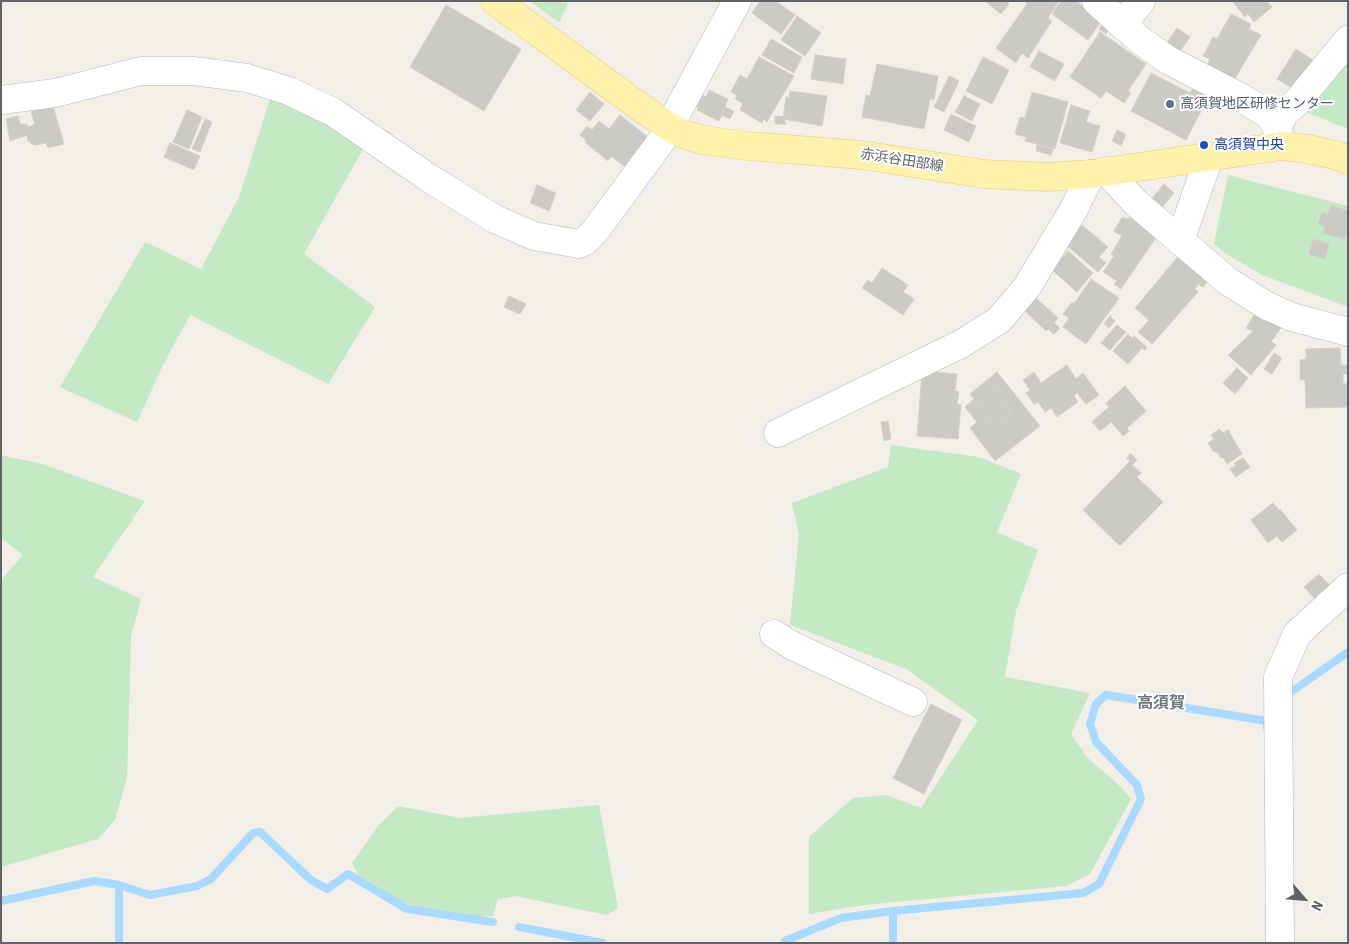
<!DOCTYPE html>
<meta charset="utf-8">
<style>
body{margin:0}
#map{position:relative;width:1349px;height:944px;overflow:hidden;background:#f1efe8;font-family:"Roboto Condensed",sans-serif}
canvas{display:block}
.frame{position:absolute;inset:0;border:2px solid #5f6368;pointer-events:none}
.north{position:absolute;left:1279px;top:874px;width:50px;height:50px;-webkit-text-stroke:4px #fff;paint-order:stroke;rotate:117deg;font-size:14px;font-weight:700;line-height:20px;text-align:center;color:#5f6368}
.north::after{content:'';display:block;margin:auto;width:18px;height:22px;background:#5f6368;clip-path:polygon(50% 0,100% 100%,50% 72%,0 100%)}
</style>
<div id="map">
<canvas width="1349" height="944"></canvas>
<div class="frame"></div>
<div class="north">N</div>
</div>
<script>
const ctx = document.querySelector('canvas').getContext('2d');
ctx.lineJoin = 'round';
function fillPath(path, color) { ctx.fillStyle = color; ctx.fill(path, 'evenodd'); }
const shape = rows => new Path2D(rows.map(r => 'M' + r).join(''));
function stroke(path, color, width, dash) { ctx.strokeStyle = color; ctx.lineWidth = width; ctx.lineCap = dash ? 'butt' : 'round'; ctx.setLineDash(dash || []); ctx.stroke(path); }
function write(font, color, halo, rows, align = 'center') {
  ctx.font = font + ' "Roboto Condensed","Noto Sans JP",sans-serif'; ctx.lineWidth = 4; ctx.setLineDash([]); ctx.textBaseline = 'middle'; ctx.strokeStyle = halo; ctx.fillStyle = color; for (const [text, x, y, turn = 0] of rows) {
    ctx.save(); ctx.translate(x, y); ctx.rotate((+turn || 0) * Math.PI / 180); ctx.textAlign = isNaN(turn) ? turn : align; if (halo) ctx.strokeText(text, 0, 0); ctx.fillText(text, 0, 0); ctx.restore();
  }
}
fillPath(shape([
 [530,1,565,1,568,4,559,23],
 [1348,60,1348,129,1306,112],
 [270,99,307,109,363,149,304,254,375,307,328,384,190,315,163,365,137,422,60,387,145,242,201,269,239,197],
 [1228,175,1348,206,1348,307,1262,275,1225,253,1214,244],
 [891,445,979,457,1021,474,997,532,1038,550,1016,611,1005,677,1090,693,1071,734,1088,758,1121,787,1131,799,1090,874,1066,886,864,905,809,914,809,837,853,798,886,795,921,808,978,720,906,669,790,625,799,534,792,503,888,467],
 [1,455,42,464,145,501,93,577,141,599,131,636,127,778,115,820,98,839,1,867,1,580,23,555,1,538],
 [599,805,618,908,607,915,516,896,498,899,493,916,448,917,392,899,360,878,352,863,379,825,398,806,460,818]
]), '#c5e8c5');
stroke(shape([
 [1291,692,1348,652],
 [1,901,94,881,119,885,150,895,197,886,211,879,253,833,260,832,311,880,327,889,348,874,407,909,493,922],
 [519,927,603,943],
 [119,943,119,885],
 [784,943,785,941,841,918,893,911,1083,893,1099,884,1141,799,1137,785,1096,742,1090,724,1096,704,1106,695,1267,721,1267,728],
 [893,943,893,911]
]), '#aadaff', 8);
const building = shape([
 [760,1,776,1,795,15,781,34,752,13,760,1],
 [985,1,1006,1,1009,4,1001,14,985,1],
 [1025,1,1059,1,1048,18,1052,21,1028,58,1022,53,1016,63,996,48,1027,4,1025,1],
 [1061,1,1076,1,1102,20,1088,40,1052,14,1061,1],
 [1232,1,1267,1,1272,7,1254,22,1248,14,1245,17,1232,1],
 [446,5,521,49,484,111,410,67,446,5],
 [1231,14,1251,24,1249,29,1261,35,1234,80,1208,64,1210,59,1203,56,1213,37,1217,39,1231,14],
 [797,16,821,33,805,56,781,40,797,16],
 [1103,23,1110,27,1106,34,1099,29,1103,23],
 [1177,28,1190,37,1179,53,1166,44,1177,28],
 [1100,32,1146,64,1128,91,1131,93,1124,103,1106,91,1101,98,1070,77,1100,32],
 [771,39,802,57,794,73,762,55,771,39],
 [1296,49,1313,60,1295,90,1277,79,1296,49],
 [1039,51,1064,64,1055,81,1030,67,1039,51],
 [815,55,846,59,843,84,811,79,815,55],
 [759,57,794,76,767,122,764,119,762,123,740,110,743,103,735,99,737,96,731,92,740,75,747,79,759,57],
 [983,57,1009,70,992,104,966,91,983,57],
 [877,64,938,76,934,100,930,99,924,129,862,117,866,95,870,96,877,64],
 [1151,73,1190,93,1193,88,1209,96,1186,140,1131,111,1151,73],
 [949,76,959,81,944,112,934,107,949,76],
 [709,90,728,99,725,107,734,111,730,119,722,115,719,121,697,110,698,108,695,106,701,94,706,97,709,90],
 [790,91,827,96,822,126,783,119,786,97,789,98,790,91],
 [590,92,604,104,590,121,576,110,590,92],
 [1032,92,1068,102,1055,149,1025,141,1026,137,1015,134,1020,117,1025,118,1032,92],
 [964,96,980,104,972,121,955,112,964,96],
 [1071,105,1090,111,1086,122,1100,126,1092,152,1060,143,1071,105],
 [53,106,64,144,48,148,46,143,34,145,28,141,27,135,10,141,6,119,18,116,20,124,27,124,28,127,35,124,31,112,53,106],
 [187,110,202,117,189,149,173,142,187,110],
 [951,114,976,126,969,142,944,130,951,114],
 [620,115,649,138,642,144,624,166,611,156,608,161,585,142,586,140,580,135,587,126,592,130,599,121,609,129,620,115],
 [775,116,783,117,786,124,775,124,775,116],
 [205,119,212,122,200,152,192,149,205,119],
 [1117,130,1126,134,1121,146,1112,141,1117,130],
 [170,143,200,156,194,170,164,157,170,143],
 [1037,145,1053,149,1051,155,1036,151,1037,145],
 [1164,184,1174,193,1160,210,1150,201,1164,184],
 [537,185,556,193,549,211,530,203,537,185],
 [1331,205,1348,211,1348,229,1344,239,1323,233,1325,226,1318,224,1322,212,1328,214,1331,205],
 [1132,213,1157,236,1121,289,1114,284,1117,281,1103,272,1114,256,1111,254,1122,236,1114,231,1122,217,1128,219,1132,213],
 [1081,224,1108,247,1099,257,1106,263,1098,272,1065,244,1081,224],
 [1313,239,1329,244,1325,259,1309,254,1313,239],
 [1068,251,1093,273,1077,292,1052,270,1068,251],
 [1181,253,1210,277,1203,287,1198,284,1195,289,1198,292,1152,344,1138,332,1149,320,1135,308,1181,253],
 [882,268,908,285,903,292,914,299,903,315,862,288,868,280,872,283,882,268],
 [1091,279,1119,298,1086,344,1063,327,1069,318,1063,314,1072,302,1074,304,1091,279],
 [509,296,526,304,520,314,504,307,509,296],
 [1035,297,1058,318,1054,323,1060,328,1054,334,1048,329,1046,331,1023,309,1035,297],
 [1257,310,1283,325,1271,342,1276,345,1251,375,1228,355,1253,331,1246,328,1257,310],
 [1110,316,1115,321,1109,328,1104,324,1110,316],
 [1117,325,1126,332,1110,350,1101,343,1117,325],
 [1128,334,1132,338,1134,336,1147,347,1145,350,1142,348,1128,364,1113,351,1128,334],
 [1340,348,1341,365,1348,365,1348,374,1343,374,1343,384,1347,384,1347,407,1306,408,1305,380,1300,380,1300,360,1306,359,1306,349,1340,348],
 [1274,353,1282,358,1272,374,1264,369,1274,353],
 [1067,365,1076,379,1083,373,1099,395,1086,404,1077,393,1074,396,1078,402,1057,417,1051,408,1045,412,1038,402,1034,404,1026,393,1030,390,1023,380,1034,372,1041,383,1067,365],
 [1237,368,1248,378,1235,394,1223,383,1237,368],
 [926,371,957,374,955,391,959,392,957,404,961,405,958,439,917,436,922,374,926,371],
 [997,372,1040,426,995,461,970,428,977,422,965,407,974,399,995,426,1012,412,987,380,997,372],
 [987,380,1012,412,995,426,970,394,987,380],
 [1125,386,1146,411,1127,428,1129,431,1123,436,1103,412,1109,407,1106,403,1125,386],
 [1103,412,1111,422,1100,431,1092,422,1103,412],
 [888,421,891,439,884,441,881,422,888,421],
 [1219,429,1223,433,1228,430,1242,454,1227,464,1223,457,1221,458,1218,453,1213,451,1208,443,1214,439,1211,435,1219,429],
 [1131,454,1137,460,1132,465,1141,473,1137,477,1163,502,1120,546,1083,510,1130,461,1126,458,1131,454],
 [1243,458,1250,467,1236,477,1230,469,1236,465,1234,463,1243,458],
 [1273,503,1279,510,1280,509,1297,530,1282,542,1277,536,1268,543,1251,520,1273,503],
 [1319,574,1333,589,1319,603,1304,587,1319,574],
 [931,704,962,720,924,794,893,778,931,704]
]);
fillPath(building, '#cccac5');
stroke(building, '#d6d1c6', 1);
const minor = shape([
 [1096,1,1141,41,1168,60,1240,97,1269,115,1277,128,1282,146],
 [1122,25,1141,1],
 [1,100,55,93,141,71,194,71,247,78,289,91,333,112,429,178,495,219,534,236,579,244,585,241,595,231,662,140,737,1],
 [1277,128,1284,113,1297,102,1348,40],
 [1106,171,1137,204,1229,282,1267,306,1292,317,1348,332],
 [1180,241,1209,157],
 [778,433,961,344,999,320,1027,287,1074,209,1091,174],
 [774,634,793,646,913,702],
 [1280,943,1278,677,1297,634,1348,587]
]);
const major = shape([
 [495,1,636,104,669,127,686,135,703,140,748,146,862,155,984,174,1047,177,1091,174,1282,146,1308,149,1335,155,1348,160]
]);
stroke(minor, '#b5b8bc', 29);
stroke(major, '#f2c960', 29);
stroke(minor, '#fff', 28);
stroke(major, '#fff2af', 28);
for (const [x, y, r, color] of [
 [1170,104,5,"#5c6f8a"],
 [1204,145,5,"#1a4fb4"]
]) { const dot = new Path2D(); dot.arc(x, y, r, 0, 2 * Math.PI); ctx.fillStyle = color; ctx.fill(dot); stroke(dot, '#fff', 2); }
write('14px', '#4e5e75', '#fff', [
 ["高須賀地区研修センター",1180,104]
], 'left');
write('14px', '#164399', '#fff', [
 ["高須賀中央",1214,145]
], 'left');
write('14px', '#5f6368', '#fff', [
 ["赤浜谷田部線",902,161,9]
]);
write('bold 16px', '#70757a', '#fff', [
 ["高須賀",1161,704]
]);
</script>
